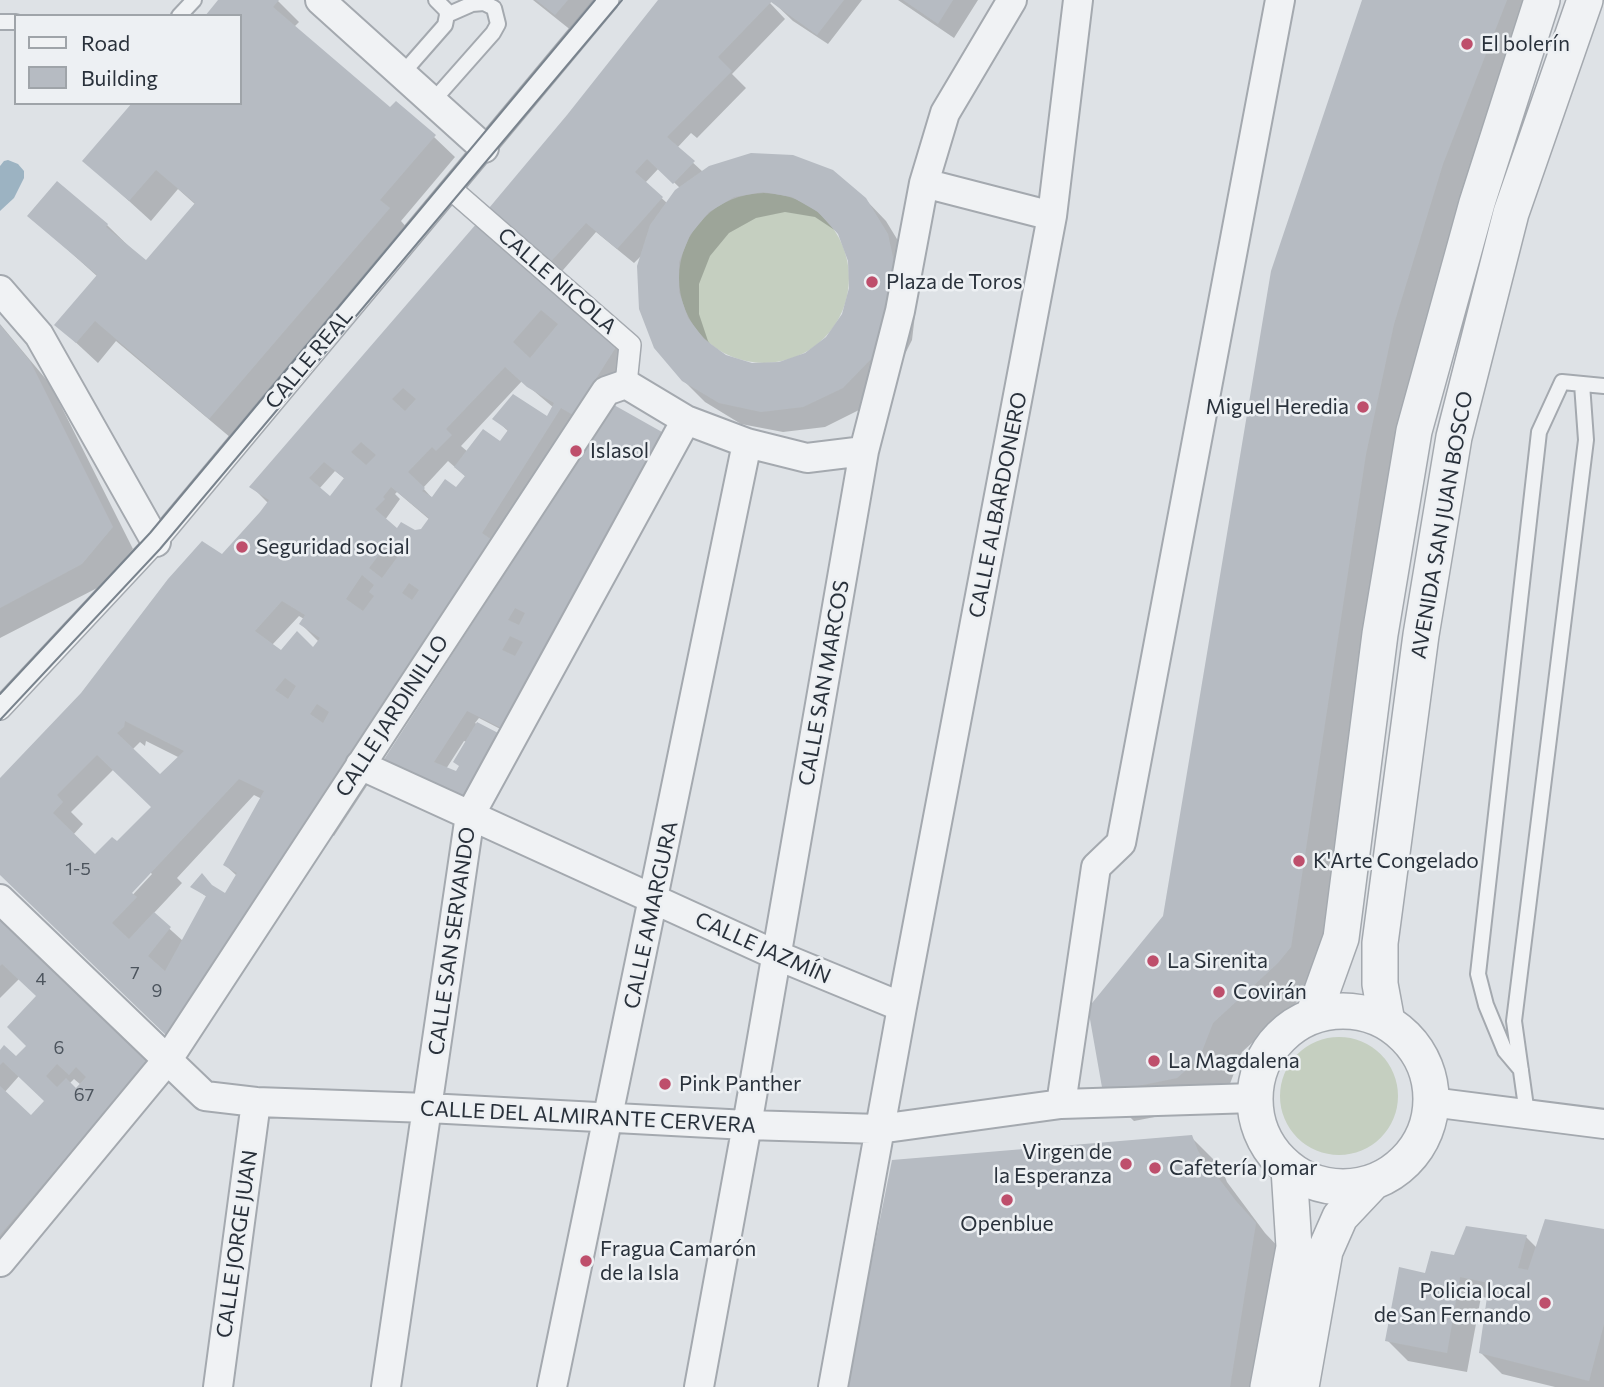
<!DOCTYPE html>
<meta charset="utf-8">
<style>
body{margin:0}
#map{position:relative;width:1604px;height:1387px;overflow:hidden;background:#dee2e6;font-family:Commissioner,sans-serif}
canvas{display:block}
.legend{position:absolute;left:14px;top:14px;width:228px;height:91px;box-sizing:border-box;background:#edf0f3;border:2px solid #9fa4a9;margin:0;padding:9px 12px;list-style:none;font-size:21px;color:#29313b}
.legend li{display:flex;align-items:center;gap:14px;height:35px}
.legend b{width:35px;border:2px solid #9fa4a9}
</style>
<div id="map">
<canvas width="1604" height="1387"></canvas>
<ul class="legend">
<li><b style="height:9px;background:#f0f2f4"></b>Road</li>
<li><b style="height:19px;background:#b6bbc2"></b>Building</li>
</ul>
</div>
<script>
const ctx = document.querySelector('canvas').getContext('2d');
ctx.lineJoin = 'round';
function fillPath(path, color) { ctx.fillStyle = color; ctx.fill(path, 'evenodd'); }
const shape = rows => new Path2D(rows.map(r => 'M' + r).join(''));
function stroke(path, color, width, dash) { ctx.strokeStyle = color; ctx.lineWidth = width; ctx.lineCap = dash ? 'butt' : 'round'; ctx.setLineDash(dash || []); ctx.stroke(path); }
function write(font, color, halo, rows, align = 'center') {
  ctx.font = font + ' Commissioner,sans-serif'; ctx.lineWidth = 5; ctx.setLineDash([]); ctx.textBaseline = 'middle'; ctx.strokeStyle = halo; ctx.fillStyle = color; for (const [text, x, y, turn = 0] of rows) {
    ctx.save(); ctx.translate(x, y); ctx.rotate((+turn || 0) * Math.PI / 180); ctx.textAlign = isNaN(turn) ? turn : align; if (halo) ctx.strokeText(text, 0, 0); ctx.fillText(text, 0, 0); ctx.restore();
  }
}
fillPath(shape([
 '679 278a85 85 0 1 1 170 0a85 85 0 1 1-170 0Z',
 '1280 1096a59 59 0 1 1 118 0a59 59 0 1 1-118 0Z'
]), '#c5cfc0');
fillPath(shape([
 [8,160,18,164,24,171,24,178,14,198,0,211,0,166,4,161]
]), '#9cb3c2');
fillPath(shape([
 [221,0,277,0,299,22,294,27,391,110,434,137,455,157,401,221,409,230,231,438,116,341,98,363,57,325,98,277,30,216,57,183,107,225,146,263,196,205,178,189,151,221,85,161,240,103,240,16],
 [533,0,607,0,577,35],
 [661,0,862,0,828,44,793,21,772,1,770,3,785,19,732,74,746,88,697,138,691,133,677,148,703,172,865,199,886,221,908,257,917,298,912,340,893,378,863,408,825,427,783,432,741,424,705,402,683,380,643,254,634,263,596,232,557,277,497,225,547,141],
 [659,168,680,188,667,203,645,183],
 [785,212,815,217,839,233,850,261,851,288,843,315,827,338,806,355,779,364,752,365,725,357,714,349,708,341,699,314,699,284,710,256,729,233,756,218],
 [898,0,978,0,954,38],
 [1363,0,1547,0,1472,194,1320,977,1308,992,1242,1052,1228,1089,1207,1107,1134,1121,1104,1092,1164,916],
 [477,225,633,362,589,429,571,418,493,544,389,725,378,769,334,836,321,829,180,1046,0,874,0,780,222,556,269,504,252,487],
 [522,381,554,408,548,418,495,419,509,432,501,443,468,452,461,446],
 [448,461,466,477,457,490,433,499,423,488],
 [335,471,345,479,330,498,319,489],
 [397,492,430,520,422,530,414,532,397,530,385,520,400,499,395,494],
 [299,616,304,619,301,624,319,642,313,649,281,652,272,645],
 [146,741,180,758,160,777,132,750,140,742,145,746],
 [114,769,153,807,117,844,95,856,73,835,83,824,71,812],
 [254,795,262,799,225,865,237,876,226,895,212,887,193,887,207,897,183,941,153,914,182,883,177,878],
 [150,872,152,874,127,901,125,898],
 [0,324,50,384,133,549,103,585,0,638],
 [661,434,508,733,479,718,475,723,499,736,476,808,385,761],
 [464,741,467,742,460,767,456,774,446,769],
 [0,918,149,1061,0,1257,0,1052,16,1058,28,1046,38,997,19,979,0,998],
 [19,1076,46,1101,31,1118,4,1093],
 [74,1079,81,1085,76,1091,69,1084],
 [1191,1137,1221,1167,1227,1182,1265,1233,1285,1254,1264,1387,848,1387],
 [1604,1231,1604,1387,1555,1387,1502,1374,1481,1353,1488,1298,1481,1297,1467,1372,1408,1361,1387,1340,1426,1275,1455,1257,1526,1237,1537,1248]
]), '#0003');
fillPath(shape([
 [218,0,279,0,273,7,390,107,396,101,436,135,380,200,390,208,209,419,95,321,76,343,54,325,97,275,27,216,57,181,108,224,106,227,146,260,195,203,156,170,129,201,82,161,132,103,240,103,240,69,242,66,240,64,240,16,205,16],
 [536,0,568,0,555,15],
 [658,0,844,0,817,35,771,2,718,57,732,71,667,137,695,161,673,184,647,159,635,172,663,197,617,249,586,223,545,268,484,214,567,115],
 [903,0,953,0,938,24],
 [1362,0,1507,0,1443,164,1394,324,1366,454,1291,947,1278,963,1213,1023,1199,1059,1177,1078,1103,1093,1088,1008,1163,916,1271,271],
 [751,153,793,155,833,170,866,198,888,234,897,276,892,319,873,357,843,388,803,407,761,412,719,403,682,381,654,348,639,309,637,266,650,225,675,190,709,166],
 [763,192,792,197,818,212,838,234,848,261,849,288,842,314,826,337,805,353,779,362,752,363,726,355,704,339,688,318,679,292,679,262,690,235,709,212,734,197],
 [477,223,618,344,573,415,561,408,482,533,492,540,169,1038,0,875,0,778,81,693,168,579,202,541,222,554,260,512,269,500,249,487],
 [541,310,558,324,530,358,513,342],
 [505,367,527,387,554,403,547,416,513,394,492,419,508,430,500,441,483,429,454,467,465,476,456,487,445,479,432,497,422,491,425,488,408,472,432,447,436,451,452,435,446,429],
 [403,388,416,399,405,411,392,399],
 [361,442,376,455,366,465,351,452],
 [324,462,344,478,330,496,309,478],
 [391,487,429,518,421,529,415,530,401,522,397,528,375,509,385,499,383,497],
 [391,539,404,548,382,578,369,568],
 [362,575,374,585,369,592,374,596,363,611,346,599],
 [409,583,419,590,412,600,402,593],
 [282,601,305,615,299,624,320,638,313,647,297,631,281,650,255,631],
 [285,678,296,686,288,699,275,690],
 [317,704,329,712,323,723,310,714],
 [125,721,184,751,160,774,117,733,124,727],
 [97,755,151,807,117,841,112,837,95,854,53,813,63,802,57,795],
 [239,779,264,791,223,865,237,873,225,893,212,885,202,873,190,887,206,896,165,971,148,956,171,927,154,912,129,939,112,923,137,897,132,893],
 [0,325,30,361,113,527,82,564,0,608],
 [614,405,662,432,662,437,503,729,467,711,434,762,456,771,459,766,453,762,477,722,500,734,465,799,383,761],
 [515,608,525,613,519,625,508,620],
 [510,636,523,642,515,656,502,650],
 [0,916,150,1059,0,1235,0,1086,31,1115,44,1101,3,1062,0,1065,0,1050,4,1045,16,1056,26,1046,7,1027,36,996,2,964,0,966],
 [57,1064,69,1075,76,1067,86,1077,76,1088,66,1078,57,1087,46,1076],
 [1192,1135,1198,1151,1236,1201,1256,1223,1230,1387,846,1387,892,1160],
 [1545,1219,1604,1229,1604,1324,1589,1381,1479,1353,1489,1283,1460,1277,1447,1353,1385,1341,1399,1267,1425,1273,1431,1251,1454,1255,1466,1226,1527,1235,1518,1268,1528,1270]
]), '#b6bbc2');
const service = shape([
 [179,16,194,0],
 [0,22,16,22],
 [402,74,445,25,447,15,446,10,436,0],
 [432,102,493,33,498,24,494,8,484,3,472,4,447,15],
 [1521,1070,1505,1051,1486,1005,1478,974,1539,432,1562,382,1604,386],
 [1527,1114,1514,1021,1586,440,1582,384]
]);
const pedestrian = shape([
 [451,189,630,345,626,384],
 [0,709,156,542,608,0]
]);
const minor = shape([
 [320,0,484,148],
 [924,183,1052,216],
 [0,290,39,335,156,542],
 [360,765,776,955,902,1007,833,1387],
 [0,899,205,1096,256,1102,428,1108,747,1125,879,1129,1061,1104,1254,1098],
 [902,1007,1052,216,1078,0],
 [1431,1102,1604,1124],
 [1061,1104,1096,867,1121,843,1280,0],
 [0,1262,168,1059,606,391,626,384,686,420,747,443,807,458,864,451],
 [218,1387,256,1102],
 [386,1387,470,815,686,420],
 [552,1387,747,443],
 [699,1387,747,1125,864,451,900,311,924,183,945,113,1012,0]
]);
const tertiary = shape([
 '1255 1099a88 88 0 1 1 176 0a88 88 0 1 1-176 0Z',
 [1313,1016,1341,938,1380,634,1414,431,1477,203,1542,0],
 [1387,1022,1380,984,1380,943,1421,635,1454,437,1511,213,1585,0],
 [1268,1387,1294,1247,1289,1169],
 [1301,1387,1325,1251,1340,1217,1373,1182]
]);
stroke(service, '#a4a9af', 18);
stroke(pedestrian, '#a4a9af', 24);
stroke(minor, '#a4a9af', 32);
stroke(tertiary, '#a4a9af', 38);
stroke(service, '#f0f2f4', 14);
stroke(pedestrian, '#f0f2f4', 21);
stroke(minor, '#f0f2f4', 28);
stroke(tertiary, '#f0f2f4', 35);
stroke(shape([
 [0,694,150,533,595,0],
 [0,720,160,549,622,0]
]), '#79838d', 2);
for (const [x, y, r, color] of [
 [1467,44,7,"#be4f6c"],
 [872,282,7,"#be4f6c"],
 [1363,407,7,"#be4f6c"],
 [576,451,7,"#be4f6c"],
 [242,547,7,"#be4f6c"],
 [1299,861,7,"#be4f6c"],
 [1153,961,7,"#be4f6c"],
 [1219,992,7,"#be4f6c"],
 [1154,1061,7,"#be4f6c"],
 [665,1084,7,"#be4f6c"],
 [1126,1164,7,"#be4f6c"],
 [1155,1168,7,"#be4f6c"],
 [1007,1200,7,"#be4f6c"],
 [586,1261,7,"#be4f6c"],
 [1545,1303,7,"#be4f6c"]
]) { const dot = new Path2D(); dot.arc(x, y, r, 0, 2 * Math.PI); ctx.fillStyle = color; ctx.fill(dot); stroke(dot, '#edf0f3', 2.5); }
write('18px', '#4c545d', null, [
 ["1-5",78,869],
 ["7",135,973],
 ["4",41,979],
 ["9",157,991],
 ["6",59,1048],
 ["67",84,1095]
]);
write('21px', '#29313b', '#edf0f3', [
 ["El bolerín",1481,44],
 ["Plaza de Toros",886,282],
 ["Miguel Heredia",1349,407,"right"],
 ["Islasol",590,451],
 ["Seguridad social",256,547],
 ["K'Arte Congelado",1313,861],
 ["La Sirenita",1167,961],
 ["Covirán",1233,992],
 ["La Magdalena",1168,1061],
 ["Pink Panther",679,1084],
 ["Virgen de",1112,1152,"right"],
 ["la Esperanza",1112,1176,"right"],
 ["Cafetería Jomar",1169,1168],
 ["Openblue",1007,1224,"center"],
 ["Fragua Camarón",600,1249],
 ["de la Isla",600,1273],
 ["Policia local",1531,1291,"right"],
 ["de San Fernando",1531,1315,"right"]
], 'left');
write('21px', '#29313b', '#edf0f3', [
 ["CALLE NICOLA",557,281,41],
 ["CALLE REAL",309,359,-50],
 ["CALLE ALBARDONERO",998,505,-79],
 ["AVENIDA SAN JUAN BOSCO",1442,525,-80],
 ["CALLE SAN MARCOS",824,683,-80],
 ["CALLE JARDINILLO",392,716,-57],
 ["CALLE AMARGURA",651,915,-78],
 ["CALLE SAN SERVANDO",452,941,-82],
 ["CALLE JAZMÍN",763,948,24],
 ["CALLE DEL ALMIRANTE CERVERA",588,1117,3],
 ["CALLE JORGE JUAN",237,1244,-82]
]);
</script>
